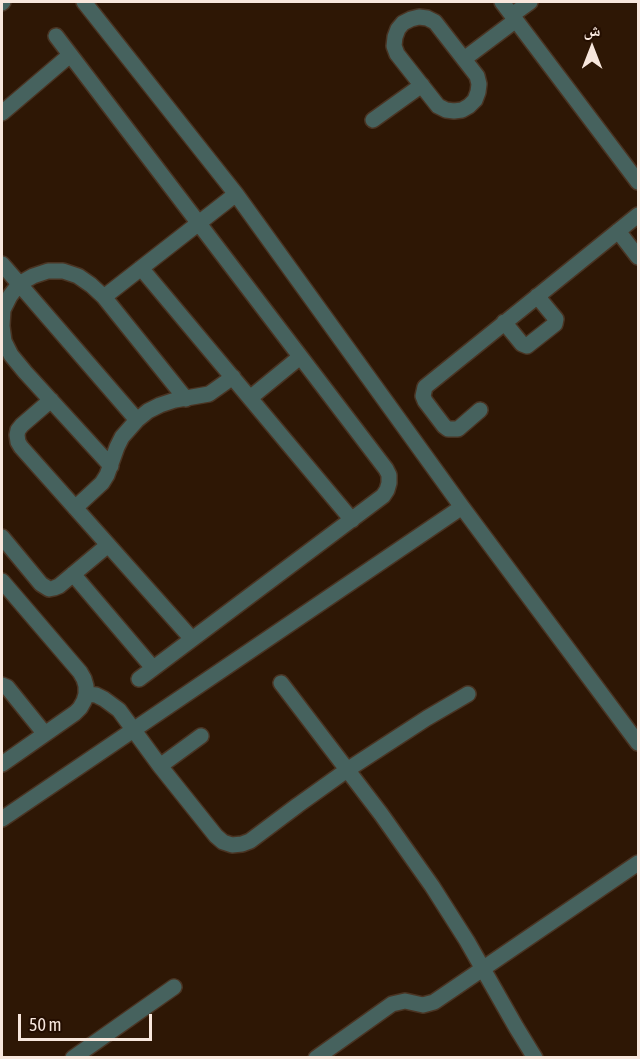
<!DOCTYPE html>
<meta charset="utf-8">
<style>
body{margin:0}
#map{position:relative;width:640px;height:1059px;overflow:hidden;background:#2e1705;font-family:"Asap Condensed","Noto Naskh Arabic",sans-serif}
canvas{display:block}
.frame{position:absolute;inset:0;border:3px solid #f8e7dd;pointer-events:none}
.north{position:absolute;left:562px;top:18px;width:60px;height:60px;-webkit-text-stroke:4px #240e00;paint-order:stroke;rotate:0deg;font-size:16px;font-weight:700;line-height:24px;text-align:center;color:#f8e7dd}
.north::after{content:'';display:block;margin:auto;width:21px;height:27px;background:#f8e7dd;clip-path:polygon(50% 0,100% 100%,50% 72%,0 100%)}
.scale{position:absolute;left:18px;top:1014px;width:134px;height:27px;box-sizing:border-box;border:3px solid #f8e7dd;border-top:0;padding-left:8px;font-size:18px;line-height:21px;white-space:nowrap;color:#f8e7dd;-webkit-text-stroke:4px #240e00;paint-order:stroke}
</style>
<div id="map">
<canvas width="640" height="1059"></canvas>
<div class="frame"></div>
<div class="north">ش</div>
<div class="scale">50 m</div>
</div>
<script>
const ctx = document.querySelector('canvas').getContext('2d');
ctx.lineJoin = 'round';
const shape = rows => new Path2D(rows.map(r => 'M' + r).join(''));
function stroke(path, color, width, dash) { ctx.strokeStyle = color; ctx.lineWidth = width; ctx.lineCap = dash ? 'butt' : 'round'; ctx.setLineDash(dash || []); ctx.stroke(path); }
const minor = shape([
 [84,2,236,194,462,507,638,743],
 [502,2,638,182],
 [2,3,3,2],
 [512,15,530,2],
 [419,17,427,18,435,22,477,76,479,84,478,92,475,100,469,106,462,110,454,111,446,110,438,106,397,54,394,46,395,37,398,29,403,23,411,19,419,17],
 [56,36,386,469,389,475,389,483,387,490,383,496,139,679],
 [464,59,516,20],
 [2,113,70,55],
 [373,120,422,85],
 [618,231,638,257],
 [2,264,137,420],
 [141,268,352,520],
 [104,297,236,194],
 [504,322,522,344,527,346,555,324,556,319,537,296],
 [250,398,300,357],
 [51,400,22,425,18,430,17,435,18,442,21,447,192,639],
 [480,410,458,429,448,429,444,426,425,401,423,396,425,387,638,215],
 [111,466,25,372,11,355,4,341,2,326,3,310,10,296,19,284,33,276,48,271,63,271,78,276,91,285,104,297,186,399],
 [75,508,102,483,107,475,117,447,122,437,137,420,148,411,160,405,175,400,209,394,233,377],
 [2,537,41,584,49,589,54,588,59,586,108,545],
 [73,574,153,668],
 [2,581,80,672,84,679,86,686,86,694,84,701,80,708,75,713,2,764],
 [281,683,381,814,432,886,467,941,516,1027,535,1058],
 [2,685,7,687,45,734],
 [86,694,96,695,104,699,119,710,160,766,216,836,223,842,232,845,242,844,250,841,298,805,347,770,427,718,468,694],
 [160,766,201,736],
 [2,819,462,507],
 [73,1058,174,987],
 [316,1058,392,1004,405,1001,423,1005,434,1002,638,863]
]);
stroke(minor, '#4a3423', 18);
stroke(minor, '#46625e', 15);
</script>
